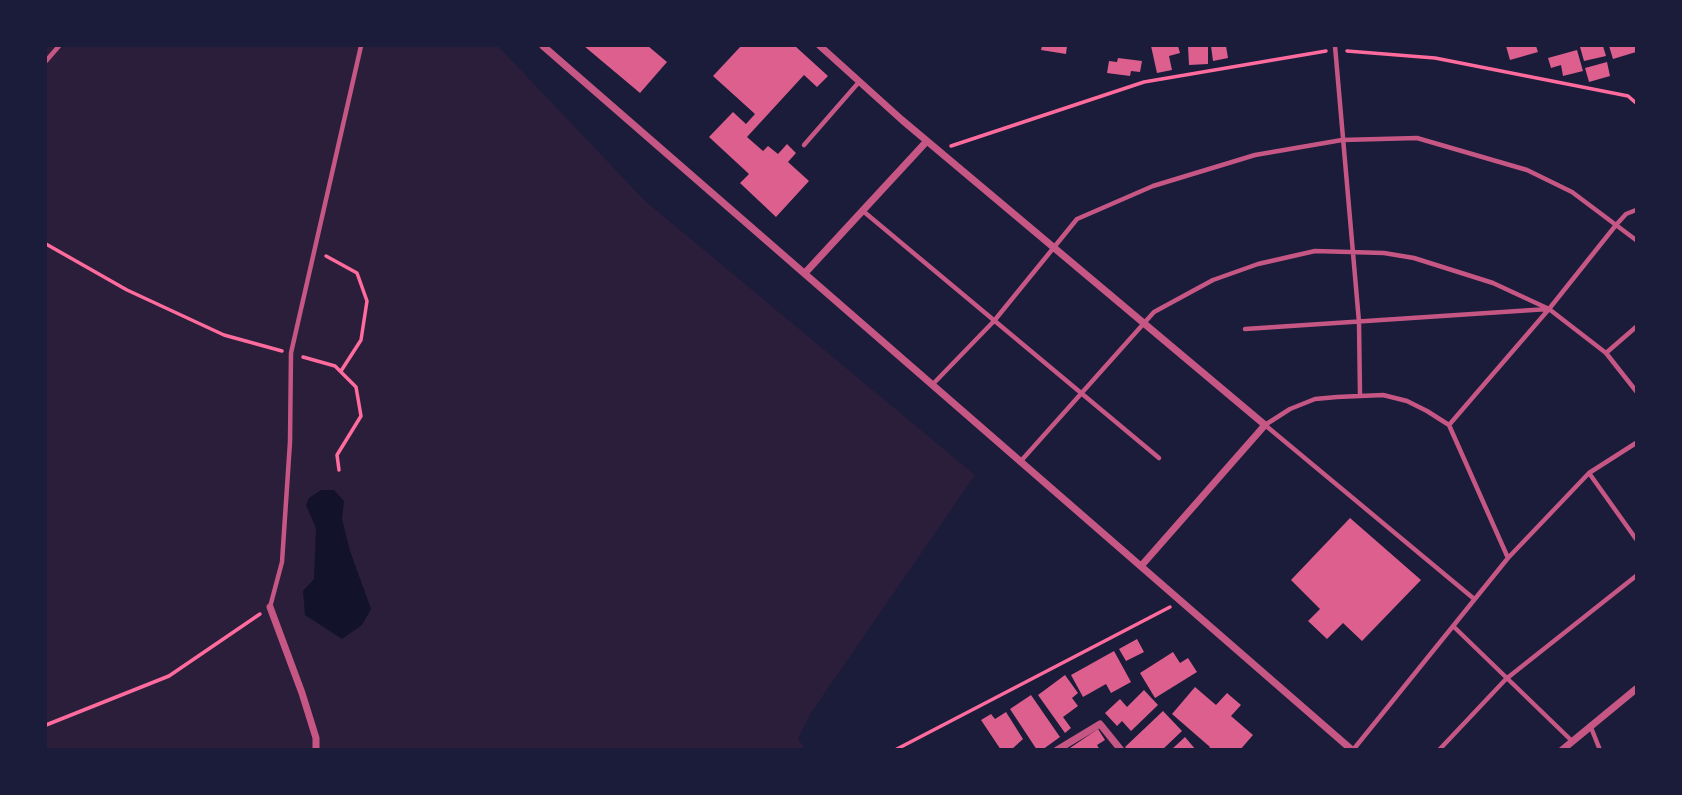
<!DOCTYPE html>
<style>
body{margin:0}
#map{position:relative;width:1682px;height:795px;overflow:hidden;background:#1b1b3a;font-family:"Fira Sans Condensed",sans-serif}
canvas{display:block}
.frame{position:absolute;inset:0;border:47px solid #1b1b3a;pointer-events:none}
</style>
<div id="map">
<canvas width="1682" height="795"></canvas>
<div class="frame"></div>
</div>
<script>
const ctx = document.querySelector('canvas').getContext('2d');
ctx.lineJoin = 'round';
function fillPath(path, color) { ctx.fillStyle = color; ctx.fill(path, 'evenodd'); }
const shape = rows => new Path2D(rows.map(r => 'M' + r).join(''));
function stroke(path, color, width, dash) { ctx.strokeStyle = color; ctx.lineWidth = width; ctx.lineCap = dash ? 'butt' : 'round'; ctx.setLineDash(dash || []); ctx.stroke(path); }
fillPath(shape([
 [46,46,498,46,645,201,975,475,811,713,798,739,806,749,46,749]
]), '#2a1e3b');
fillPath(shape([
 [321,490,334,490,344,501,342,519,350,551,371,609,362,625,342,639,305,615,303,591,314,579,316,528,306,505,309,498]
]), '#12122b');
fillPath(shape([
 [584,46,648,46,667,62,640,93],
 [741,46,795,46,828,76,817,87,804,75,747,137,763,151,768,146,778,154,787,144,796,153,788,162,809,181,776,217,740,183,749,174,709,137,733,112,746,124,755,114,713,76],
 [1042,46,1067,46,1066,54,1041,50],
 [1151,46,1178,46,1180,53,1169,56,1172,70,1157,73],
 [1188,46,1208,46,1208,64,1189,65],
 [1211,46,1226,46,1228,58,1213,61],
 [1506,46,1536,46,1538,52,1510,60],
 [1587,46,1603,46,1606,56,1584,61,1580,47],
 [1609,46,1636,46,1636,52,1613,59],
 [1577,50,1583,71,1563,76,1561,65,1551,68,1548,58],
 [1118,58,1142,61,1140,72,1131,71,1130,76,1107,73,1109,61,1117,62],
 [1607,62,1610,76,1589,82,1585,68],
 [1350,518,1421,580,1362,641,1343,623,1327,639,1308,621,1320,609,1291,580],
 [1137,639,1144,652,1126,661,1119,649],
 [1114,651,1131,682,1111,693,1106,684,1083,697,1071,675],
 [1173,652,1180,663,1188,658,1197,672,1155,698,1140,673],
 [1065,675,1078,693,1072,698,1078,706,1063,717,1071,728,1065,733,1038,695],
 [1195,687,1216,705,1227,693,1241,705,1231,716,1253,735,1240,750,1208,750,1210,747,1172,714],
 [1144,690,1158,705,1131,731,1122,721,1117,726,1105,713,1120,699,1127,707],
 [1031,695,1060,737,1042,750,1037,750,1010,709],
 [1163,711,1182,731,1162,750,1128,750,1125,747],
 [1006,712,1023,739,1011,750,1001,750,981,720,991,714,995,719],
 [1098,729,1105,740,1097,745,1100,750,1067,750],
 [1185,737,1196,750,1171,750]
]), '#dd5f8e');
stroke(shape([
 [1347,51,1435,58,1628,96,1636,103],
 [951,146,1144,82,1326,51],
 [46,244,127,290,224,335,282,351],
 [326,256,357,273,367,301,361,340,341,371],
 [303,357,335,366,356,387,361,416,337,455,339,470],
 [46,725,169,676,260,614],
 [895,750,1170,607]
]), '#ff6b9d', 3.5);
stroke(shape([
 [1335,46,1359,322,1360,395],
 [46,61,59,46],
 [804,145,859,82],
 [863,211,1159,458],
 [1245,329,1548,309],
 [1606,353,1636,327],
 [933,384,994,321,1077,219,1153,186,1255,155,1342,140,1417,138,1527,170,1572,192,1636,240],
 [1449,425,1549,309,1616,225,1626,214,1636,210],
 [1020,462,1154,312,1213,280,1258,264,1315,251,1384,253,1414,258,1493,283,1549,309,1606,353,1636,391],
 [1589,473,1636,539],
 [1473,598,1265,425,1290,409,1315,399,1337,397,1383,395,1407,401,1427,411,1449,425,1508,558],
 [270,607,282,562,290,442,291,353,361,46],
 [1453,626,1572,741],
 [1590,725,1600,750],
 [1353,750,1508,558,1589,473,1636,443],
 [1439,750,1506,679,1636,576]
]), '#c65784', 4.5);
stroke(shape([
 [543,46,1352,750],
 [820,46,902,120,1265,425,1142,565],
 [805,273,927,141],
 [270,607,302,693,316,738,316,750],
 [1057,750,1100,724,1121,750],
 [1562,750,1636,689]
]), '#c65784', 7);
</script>
